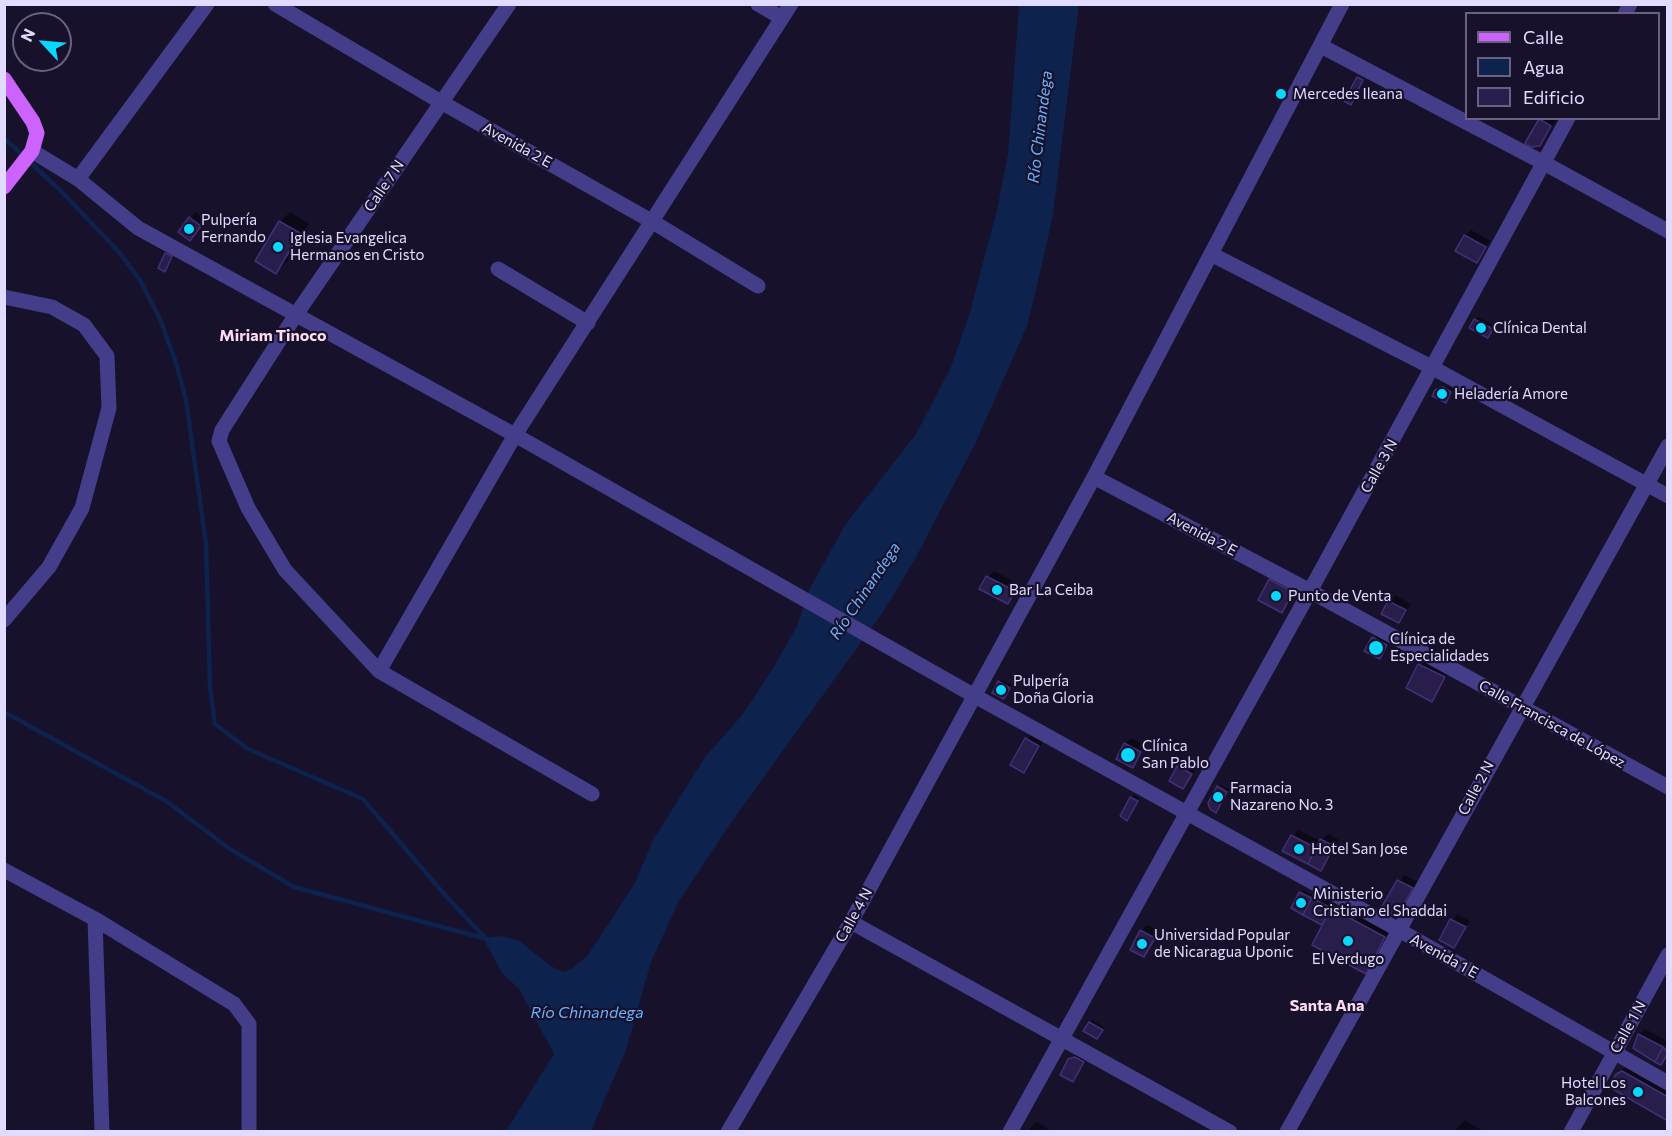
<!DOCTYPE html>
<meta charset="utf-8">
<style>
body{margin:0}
#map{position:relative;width:1672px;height:1136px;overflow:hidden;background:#17112b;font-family:Commissioner,sans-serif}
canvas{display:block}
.frame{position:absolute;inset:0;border:6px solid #e1dbff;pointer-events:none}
.legend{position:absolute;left:1465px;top:12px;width:195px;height:108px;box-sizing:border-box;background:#17112b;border:2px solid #686280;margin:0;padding:8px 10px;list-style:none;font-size:18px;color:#e1dbff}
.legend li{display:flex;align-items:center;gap:12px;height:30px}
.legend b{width:30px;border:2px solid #686280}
.north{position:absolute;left:12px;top:12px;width:60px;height:60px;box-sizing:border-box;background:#17112b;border:2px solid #686280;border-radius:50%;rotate:296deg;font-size:16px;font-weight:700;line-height:24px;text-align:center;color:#e1dbff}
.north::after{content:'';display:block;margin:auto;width:21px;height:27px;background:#09d7fd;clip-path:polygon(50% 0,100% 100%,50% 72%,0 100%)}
</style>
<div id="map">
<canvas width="1672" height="1136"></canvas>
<div class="frame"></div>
<ul class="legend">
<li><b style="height:8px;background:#cc63fd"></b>Calle</li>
<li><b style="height:16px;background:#0d224d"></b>Agua</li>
<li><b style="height:16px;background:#291d4c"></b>Edificio</li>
</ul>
<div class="north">N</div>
</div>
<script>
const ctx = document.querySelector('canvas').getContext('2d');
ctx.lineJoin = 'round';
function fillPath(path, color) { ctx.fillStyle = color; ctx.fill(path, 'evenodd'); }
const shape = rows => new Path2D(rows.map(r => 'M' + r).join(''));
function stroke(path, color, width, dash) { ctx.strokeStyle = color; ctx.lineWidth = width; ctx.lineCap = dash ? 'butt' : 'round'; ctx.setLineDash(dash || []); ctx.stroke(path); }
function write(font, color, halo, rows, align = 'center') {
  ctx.font = font + ' Commissioner,sans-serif'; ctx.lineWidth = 4.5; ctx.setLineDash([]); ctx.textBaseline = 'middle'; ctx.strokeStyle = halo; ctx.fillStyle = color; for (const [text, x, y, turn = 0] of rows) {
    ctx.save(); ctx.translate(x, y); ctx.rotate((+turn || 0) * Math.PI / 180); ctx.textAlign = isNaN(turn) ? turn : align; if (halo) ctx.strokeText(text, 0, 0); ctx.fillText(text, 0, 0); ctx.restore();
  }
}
fillPath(shape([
 [1019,5,1079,5,1053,215,1037,286,1027,326,976,442,914,561,883,612,730,824,679,901,651,962,626,1050,591,1131,506,1131,554,1054,519,989,502,973,483,938,501,936,518,940,551,966,563,972,573,968,588,955,635,883,653,840,705,757,743,714,775,665,797,626,809,590,845,525,916,434,951,367,970,312,997,210,1008,154]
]), '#0d224d');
fillPath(shape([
 [1541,118,1556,120,1539,145,1540,120],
 [196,212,206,220,196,233,190,218],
 [290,212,309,224,286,263,276,272,257,261,280,222],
 [1471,230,1490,241,1476,261,1465,236],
 [1478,317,1495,326,1488,336,1471,327],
 [1446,385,1453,389,1448,398,1436,390],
 [994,571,1020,585,1008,602,988,577],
 [1277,574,1298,585,1282,611,1260,599],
 [1395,595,1411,604,1399,621,1383,613],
 [1379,632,1392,639,1380,657,1367,650],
 [1426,659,1450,671,1432,700,1408,688],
 [1001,679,1012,685,1004,697,999,682],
 [1033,733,1044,740,1024,771,1027,739],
 [1131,738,1145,745,1133,766,1125,744],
 [1184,761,1197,767,1183,787,1178,767],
 [1221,785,1229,789,1216,811,1218,787],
 [1134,795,1139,798,1127,819,1131,798],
 [1298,830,1321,841,1328,834,1339,840,1321,869,1284,851],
 [1404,875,1418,882,1406,903,1400,910,1383,907],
 [1303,890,1316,897,1319,893,1394,928,1375,962,1366,972,1327,918,1322,923,1301,893],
 [1457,914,1470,921,1454,946,1441,939],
 [1147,925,1160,931,1144,956,1141,931],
 [1092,1020,1104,1027,1100,1035,1090,1023],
 [1645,1029,1668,1041,1665,1045,1668,1048,1640,1034],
 [1076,1054,1089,1055,1073,1080,1070,1060],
 [1627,1065,1668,1082,1668,1119,1617,1075],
 [1464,1120,1486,1132,1454,1132],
 [1036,1122,1054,1132,1027,1132]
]), '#0007');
stroke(shape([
 [4,138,61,191,119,252,140,280,160,319,175,360,186,400,206,544,210,687,215,724,248,749,363,799,445,895,488,941],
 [4,712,166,801,230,849,294,887,483,938]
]), '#0d224d', 4.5);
const building = shape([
 [1357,77,1363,80,1351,105,1344,101,1357,77],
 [1539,119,1551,126,1540,146,1531,147,1525,143,1539,119],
 [189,217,201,226,190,241,178,232,189,217],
 [279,221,300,233,276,274,255,261,279,221],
 [1464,235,1486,247,1477,263,1455,251,1464,235],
 [165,253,172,256,165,272,158,268,165,253],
 [1474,319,1493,329,1488,338,1469,328,1474,319],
 [1443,387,1451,392,1446,403,1432,396,1435,390,1443,387],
 [986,576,1015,591,1008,604,979,589,986,576],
 [1269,579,1293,592,1282,613,1258,600,1269,579],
 [1388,601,1406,610,1399,623,1381,614,1388,601],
 [1372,637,1387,645,1380,659,1364,651,1372,637],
 [1418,664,1445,677,1432,702,1406,688,1418,664],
 [998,681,1010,688,1004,699,992,693,998,681],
 [1025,738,1039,746,1024,773,1010,765,1025,738],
 [1124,743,1141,752,1133,768,1116,759,1124,743],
 [1177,766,1192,774,1183,789,1169,781,1177,766],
 [1217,786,1227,792,1216,813,1210,809,1208,803,1217,786],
 [1130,797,1138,801,1127,821,1120,816,1130,797],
 [1291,835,1316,848,1308,864,1282,851,1291,835],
 [1320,839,1334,846,1321,871,1308,864,1320,839],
 [1397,880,1413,888,1400,911,1392,914,1381,908,1397,880],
 [1299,892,1312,898,1303,915,1291,908,1299,892],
 [1312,898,1331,908,1322,925,1303,915,1312,898],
 [1331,908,1385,937,1366,974,1312,945,1331,908],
 [1450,919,1466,927,1454,948,1439,940,1450,919],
 [1140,930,1155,938,1144,957,1130,950,1140,930],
 [1089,1022,1103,1030,1097,1039,1083,1031,1089,1022],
 [1638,1034,1663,1047,1655,1062,1633,1048,1638,1034],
 [1663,1047,1668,1053,1661,1065,1655,1062,1663,1047],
 [1075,1057,1084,1062,1073,1082,1060,1075,1068,1059,1075,1057],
 [1622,1071,1668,1097,1668,1121,1609,1087,1616,1074,1622,1071]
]);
fillPath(building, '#291d4c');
stroke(building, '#423077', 1.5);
stroke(shape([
 [275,4,441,102,653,222,758,286],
 [509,4,295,316,222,430,219,441,248,508,285,570,379,671,592,794],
 [758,4,782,18],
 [1625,14,1630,4],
 [1321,46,1544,163,1668,231],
 [32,151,78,179,138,228,515,435,973,695,1399,930,1668,1083],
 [78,179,207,4],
 [1211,254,1433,368,1668,496],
 [498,269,588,323],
 [4,297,52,307,84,325,107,356,109,408,82,508,49,567,4,620],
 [1094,477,1310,591,1668,787],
 [379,671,515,435,791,4],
 [4,870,95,919,234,1004,249,1024,249,1132],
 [95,919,102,1132],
 [851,922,1230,1132],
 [728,1132,851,922,1094,477,1342,4],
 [1010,1132,1310,591,1568,118],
 [1287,1132,1668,446],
 [1571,1132,1668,955]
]), '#443d89', 15);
stroke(shape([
 [4,79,33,122,37,133,32,151,4,187]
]), '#cc63fd', 15);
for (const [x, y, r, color] of [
 [1281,94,6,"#09d7fd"],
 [189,229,6,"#09d7fd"],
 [278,247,6,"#09d7fd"],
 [1481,328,6,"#09d7fd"],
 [1442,394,6,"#09d7fd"],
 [997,590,6,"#09d7fd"],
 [1276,596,6,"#09d7fd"],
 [1376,648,8,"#09d7fd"],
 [1001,690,6,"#09d7fd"],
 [1128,755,8,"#09d7fd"],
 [1218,797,6,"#09d7fd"],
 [1299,849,6,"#09d7fd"],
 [1301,903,6,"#09d7fd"],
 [1348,941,6,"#09d7fd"],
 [1142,944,6,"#09d7fd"],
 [1638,1092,6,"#09d7fd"]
]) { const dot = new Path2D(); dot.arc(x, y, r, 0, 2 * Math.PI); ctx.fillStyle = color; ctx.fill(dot); stroke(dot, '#17112b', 2); }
write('15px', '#e1dbff', '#17112b', [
 ["Mercedes Ileana",1293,94],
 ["Pulpería",201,220],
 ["Fernando",201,237],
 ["Iglesia Evangelica",290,238],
 ["Hermanos en Cristo",290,255],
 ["Clínica Dental",1493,328],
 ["Heladería Amore",1454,394],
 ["Bar La Ceiba",1009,590],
 ["Punto de Venta",1288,596],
 ["Clínica de",1390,639],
 ["Especialidades",1390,656],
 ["Pulpería",1013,681],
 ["Doña Gloria",1013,698],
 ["Clínica",1142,746],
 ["San Pablo",1142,763],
 ["Farmacia",1230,788],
 ["Nazareno No. 3",1230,805],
 ["Hotel San Jose",1311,849],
 ["Ministerio",1313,894],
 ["Cristiano el Shaddai",1313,911],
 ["Universidad Popular",1154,935],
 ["de Nicaragua Uponic",1154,952],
 ["El Verdugo",1348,959,"center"],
 ["Hotel Los",1626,1083,"right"],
 ["Balcones",1626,1100,"right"]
], 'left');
write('15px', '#e1dbff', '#17112b', [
 ["Avenida 2 E",517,145,29],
 ["Calle 7 N",384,186,-56],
 ["Calle 3 N",1379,466,-61],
 ["Avenida 2 E",1202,534,28],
 ["Calle Francisca de López",1552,724,29],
 ["Calle 2 N",1476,788,-62],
 ["Calle 4 N",854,915,-61],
 ["Avenida 1 E",1444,956,29],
 ["Calle 1 N",1628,1027,-61]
]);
write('italic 16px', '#6ab2fe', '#17112b', [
 ["Río Chinandega",1040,127,-83],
 ["Río Chinandega",865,591,-56],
 ["Río Chinandega",587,1013]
]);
write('bold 16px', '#ffddf1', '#17112b', [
 ["Miriam Tinoco",273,336],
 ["Santa Ana",1327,1006]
]);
</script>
